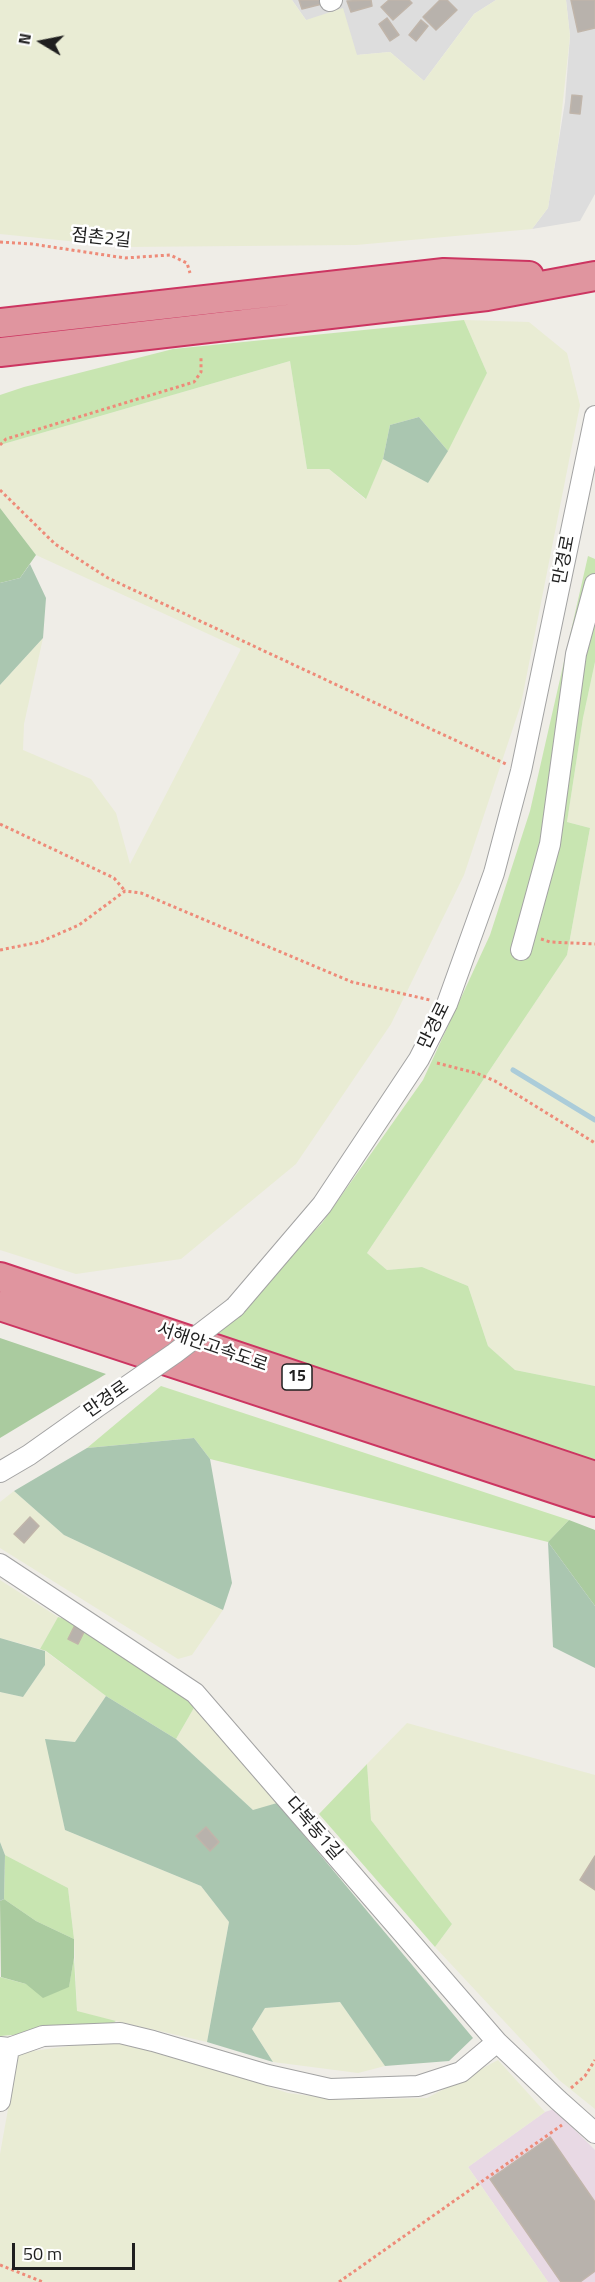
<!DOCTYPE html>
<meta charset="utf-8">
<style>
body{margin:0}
#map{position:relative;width:595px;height:2282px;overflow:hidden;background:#efede7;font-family:"Titillium Web",sans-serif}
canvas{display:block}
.north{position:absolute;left:12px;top:12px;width:60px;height:60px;-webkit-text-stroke:4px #fff;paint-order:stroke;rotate:280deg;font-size:16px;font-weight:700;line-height:24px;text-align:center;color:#1f1f1f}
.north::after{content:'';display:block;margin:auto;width:21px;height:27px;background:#1f1f1f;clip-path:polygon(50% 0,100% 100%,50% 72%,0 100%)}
.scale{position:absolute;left:12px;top:2243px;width:123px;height:27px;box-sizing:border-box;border:3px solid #1f1f1f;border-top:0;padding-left:8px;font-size:18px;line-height:21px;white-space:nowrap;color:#1f1f1f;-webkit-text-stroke:4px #fff;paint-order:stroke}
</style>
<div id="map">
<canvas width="595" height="2282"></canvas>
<div class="north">N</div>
<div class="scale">50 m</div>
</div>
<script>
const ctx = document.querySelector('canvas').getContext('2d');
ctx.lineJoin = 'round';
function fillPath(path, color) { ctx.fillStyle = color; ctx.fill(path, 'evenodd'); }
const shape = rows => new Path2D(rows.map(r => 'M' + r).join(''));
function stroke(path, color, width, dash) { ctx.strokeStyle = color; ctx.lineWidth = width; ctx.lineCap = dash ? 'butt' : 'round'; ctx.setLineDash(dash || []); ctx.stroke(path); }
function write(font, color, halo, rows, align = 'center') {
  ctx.font = font + ' "Titillium Web","Noto Sans KR",sans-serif'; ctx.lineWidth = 5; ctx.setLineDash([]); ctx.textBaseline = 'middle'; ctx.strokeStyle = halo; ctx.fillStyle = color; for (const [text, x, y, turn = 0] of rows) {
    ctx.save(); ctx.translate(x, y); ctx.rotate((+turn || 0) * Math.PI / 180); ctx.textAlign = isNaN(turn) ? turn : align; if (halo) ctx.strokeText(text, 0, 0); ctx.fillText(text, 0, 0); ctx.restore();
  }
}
fillPath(shape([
 [292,0,496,0,474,14,424,81,390,52,357,55,306,20],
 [566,0,595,0,595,194,580,221,532,229,548,208,565,102,570,36]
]), '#ddd');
fillPath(shape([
 [554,2109,595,2150,595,2282,548,2282,468,2167,545,2112]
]), '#e8d9e4');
fillPath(shape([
 [0,0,292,0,306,20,343,8,357,55,390,52,424,81,474,14,496,0,566,0,570,36,559,137,548,208,532,229,356,245,127,247,0,234],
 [464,320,529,322,567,353,580,405,521,704,464,875,391,1024,296,1164,181,1259,76,1274,0,1250,0,685,43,638,24,724,23,750,91,779,116,813,130,864,241,649,36,555,0,508,0,445,290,361,307,469,329,469,365,499,383,459,428,483,447,451,487,373],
 [595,662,595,1386,515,1370,488,1346,468,1286,422,1267,387,1270,367,1253,567,955,590,828,567,822,583,718],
 [14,1491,64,1535,223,1610,192,1655,178,1659,0,1548,0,1502],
 [0,1580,58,1617,40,1649,0,1638],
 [45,1651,106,1696,75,1742,46,1739,65,1830,201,1886,229,1922,207,2042,77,2012,74,1939,68,1888,5,1855,0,1842,0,1692,23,1697,45,1665],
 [195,1706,277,1803,254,1811,176,1739],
 [407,1723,595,1775,595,2109,559,2080,435,1947,452,1924,371,1820,367,1764],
 [340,2002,385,2066,358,2073,273,2062,252,2029,265,2008],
 [122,2039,288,2093,341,2100,427,2098,498,2060,545,2112,468,2167,548,2282,0,2282,0,2154,18,2053]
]), '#e9ecd4');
fillPath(shape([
 [464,320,487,373,448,451,419,417,390,425,383,459,366,499,329,469,307,469,290,361,0,445,0,395,24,387,173,349],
 [588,556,595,559,595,662,583,718,567,822,590,828,567,955,367,1253,387,1270,422,1267,468,1286,488,1346,515,1370,595,1386,595,1463,214,1338,322,1223,423,1080,490,935,530,811],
 [161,1386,569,1520,548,1542,210,1459,194,1438,87,1448],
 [58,1617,74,1622,169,1683,195,1706,176,1739,106,1696,46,1651,40,1649],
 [367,1764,371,1820,452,1924,435,1947,319,1814],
 [5,1855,68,1888,74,1939,36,1921,4,1899],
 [74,1958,77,2011,116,2021,106,2027,0,2036,0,1977,26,1984,69,1986]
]), '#c8e5b1');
fillPath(shape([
 [0,508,36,555,20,578,0,583],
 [0,1338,106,1374,0,1438],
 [569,1520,595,1530,595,1606,548,1542],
 [4,1899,36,1921,74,1939,74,1958,69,1987,43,1998,26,1984,1,1977,0,1901]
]), '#aacb9f');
fillPath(shape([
 [419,417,448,451,428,483,383,459,390,425],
 [30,564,46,598,43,638,0,685,0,583,20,578],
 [194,1438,210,1459,232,1583,223,1610,64,1535,14,1491,87,1448],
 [548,1542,595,1606,595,1668,553,1647],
 [0,1638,45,1651,45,1665,23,1697,0,1692],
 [106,1696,176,1739,253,1810,277,1803,473,2038,449,2061,385,2066,340,2002,265,2008,252,2029,273,2062,207,2042,229,1922,201,1886,65,1830,45,1739,75,1742],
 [0,1842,5,1855,4,1899,0,1901]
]), '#aac6b0');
stroke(shape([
 [513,1070,595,1120]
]), '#abccd9', 5);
const building = shape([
 [299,0,321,0,322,4,302,9,299,0],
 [371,0,372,6,351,12,347,1,371,0],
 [389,0,409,0,412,3,393,20,381,7,389,0],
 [440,0,447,0,457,10,436,30,423,17,440,0],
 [571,0,595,0,595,28,578,32,571,0],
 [387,18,399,35,390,41,379,24,387,18],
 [421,20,428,26,416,41,409,35,421,20],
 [572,95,582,96,580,114,570,113,572,95],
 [30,1517,39,1526,24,1543,14,1534,30,1517],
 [75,1625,85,1630,78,1644,68,1639,75,1625],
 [206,1827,219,1842,210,1851,196,1836,206,1827],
 [595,1856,595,1890,580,1880,595,1856],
 [550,2137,595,2202,595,2271,580,2282,561,2282,490,2179,550,2137]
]);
fillPath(building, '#b8b2ac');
stroke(building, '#c0b5aa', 1.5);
const minor = shape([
 [330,1,332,0],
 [521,950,550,844,576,654,595,584],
 [235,1307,322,1205,419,1059,447,1004,494,873,521,771,595,416],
 [0,1472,29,1455,94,1409],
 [0,1564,195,1693,497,2042,558,2100,595,2133],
 [0,2047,9,2048,0,2101],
 [9,2048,43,2036,120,2033,153,2041,268,2075,330,2089,418,2086,461,2072,497,2042]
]);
const highway = shape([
 [0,323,444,273,529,276],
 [0,352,487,296,595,276],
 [0,1277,595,1476],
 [0,1306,595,1502]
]);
stroke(minor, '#a3a3a3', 22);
stroke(highway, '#cc3561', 32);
stroke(shape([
 [0,242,32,244,125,258,170,255,187,263,190,273],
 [0,445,6,439,194,382,201,372,201,358],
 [0,490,55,544,108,578,506,764],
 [0,824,114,878,125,891],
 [541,939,550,942,595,944],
 [0,950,40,942,79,925,125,891,141,893,352,982,430,1000],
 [437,1063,476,1073,495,1081,595,1143],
 [571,2088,585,2076,595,2060],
 [0,2265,43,2282],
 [339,2282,562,2125]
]), '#ee8b79', 3, [3, 3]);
stroke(minor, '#fff', 20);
stroke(highway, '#e0959f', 28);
const minorBridge = shape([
 [94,1409,175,1353,235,1307]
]);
stroke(minorBridge, '#a3a3a3', 22, []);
stroke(minorBridge, '#fff', 20);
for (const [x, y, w] of [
 [297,1377,30]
]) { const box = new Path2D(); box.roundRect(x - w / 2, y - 13, w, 26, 4.5); ctx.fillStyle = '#fff'; ctx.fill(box); stroke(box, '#1f1f1f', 1.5); }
write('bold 16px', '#1f1f1f', null, [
 ["15",297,1377]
]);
write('18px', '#1f1f1f', '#fff', [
 ["점촌2길",101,239,6],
 ["만경로",565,560,-79],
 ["만경로",435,1026,-64],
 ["서해안고속도로",212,1348,19],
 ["만경로",107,1400,-35],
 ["다복동1길",313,1829,49]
]);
</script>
